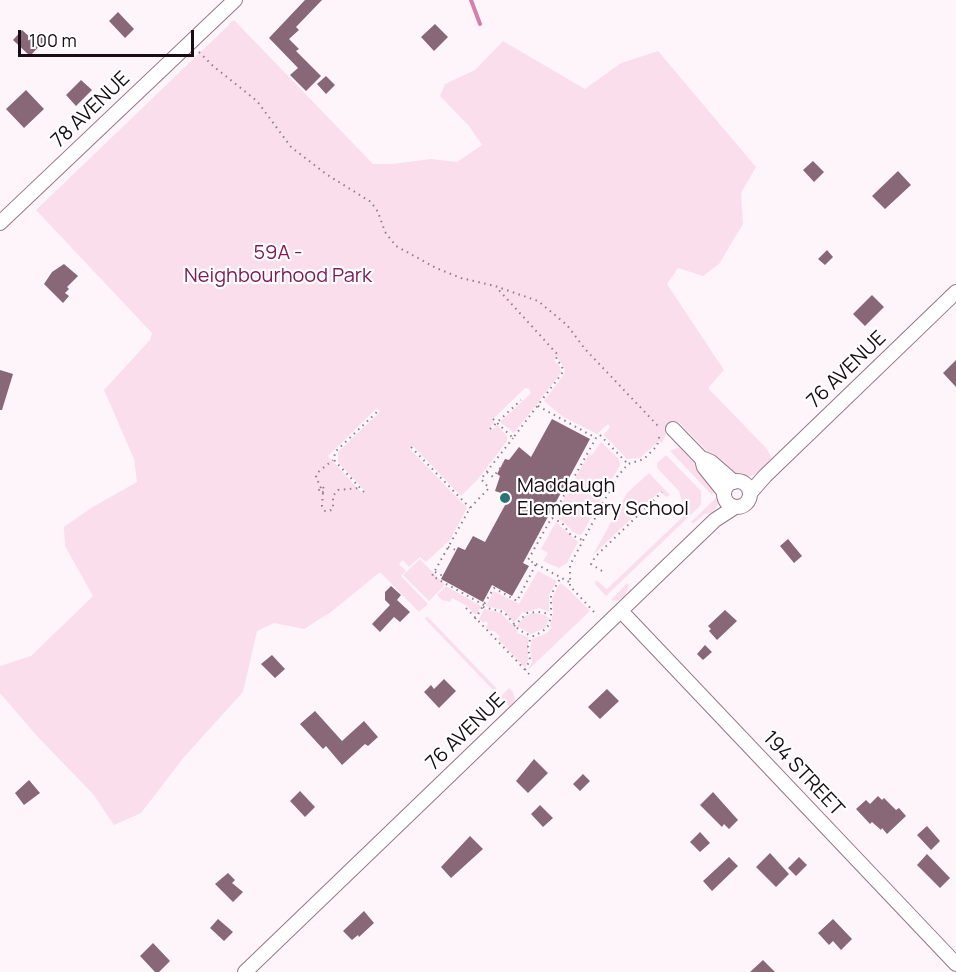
<!DOCTYPE html>
<style>
body{margin:0}
#map{position:relative;width:956px;height:972px;overflow:hidden;background:#fdf5f9;font-family:Manrope,sans-serif}
canvas{display:block}
.scale{position:absolute;left:18px;top:30px;width:176px;height:27px;box-sizing:border-box;border:3px solid #190c13;border-top:0;padding-left:8px;font-size:18px;line-height:21px;white-space:nowrap;color:#190c13;-webkit-text-stroke:4px #fff;paint-order:stroke}
</style>
<div id="map">
<canvas width="956" height="972"></canvas>
<div class="scale">100 m</div>
</div>
<script>
const ctx = document.querySelector('canvas').getContext('2d');
ctx.lineJoin = 'round';
function fillPath(path, color) { ctx.fillStyle = color; ctx.fill(path, 'evenodd'); }
const shape = rows => new Path2D(rows.map(r => 'M' + r).join(''));
function stroke(path, color, width, dash) { ctx.strokeStyle = color; ctx.lineWidth = width; ctx.lineCap = dash ? 'butt' : 'round'; ctx.setLineDash(dash || []); ctx.stroke(path); }
function write(font, color, halo, rows, align = 'center') {
  ctx.font = font + ' Manrope,sans-serif'; ctx.lineWidth = 4.5; ctx.setLineDash([]); ctx.textBaseline = 'middle'; ctx.strokeStyle = halo; ctx.fillStyle = color; for (const [text, x, y, turn = 0] of rows) {
    ctx.save(); ctx.translate(x, y); ctx.rotate((+turn || 0) * Math.PI / 180); ctx.textAlign = isNaN(turn) ? turn : align; if (halo) ctx.strokeText(text, 0, 0); ctx.fillText(text, 0, 0); ctx.restore();
  }
}
fillPath(shape([
 [234,20,373,164,392,164,431,159,457,162,482,145,469,126,440,96,445,84,475,70,503,41,585,89,621,63,658,51,756,167,741,193,743,224,719,264,703,276,678,268,667,284,724,370,708,388,767,449,772,459,760,471,751,476,739,478,726,471,679,422,666,434,662,443,659,441,640,458,627,459,604,435,610,427,608,424,597,434,562,416,544,401,564,374,565,369,557,357,554,360,560,367,561,373,514,433,500,422,527,397,531,393,529,389,525,388,492,420,494,423,489,428,492,430,497,425,507,436,507,441,478,479,461,496,413,446,409,448,467,508,450,540,426,562,420,557,409,567,403,560,399,564,406,571,401,576,428,604,419,612,380,572,331,612,304,629,274,623,257,631,243,692,184,757,141,813,114,825,93,794,36,735,0,693,0,666,31,656,93,596,65,546,64,527,91,508,137,482,134,459,104,390,150,340,152,333,36,210],
 [377,408,380,412,338,452,338,462,365,491,362,493,328,456],
 [601,442,619,459,620,465,582,534,579,535,572,531,566,524,558,518,561,511,558,509,589,454,592,455],
 [679,447,717,487,712,495,670,451],
 [666,455,701,491,701,505,606,596,595,584,596,580,607,589,690,510,682,501,679,491,657,468,657,463],
 [649,473,670,495,666,497,660,491,593,555,627,493],
 [718,496,720,496,720,500,716,508,712,512,703,515,693,524,691,522],
 [556,522,578,542,567,563,559,568,543,561,548,553,541,549],
 [420,559,445,585,429,601,403,575],
 [538,571,557,581,549,595,549,612,539,608,524,613,523,611,514,623,503,610,486,606,494,591,519,604],
 [560,583,565,586,590,611,528,670,532,662,530,649,532,639,547,633,552,627,550,626,553,613,552,598],
 [627,583,629,586,624,597,617,601,611,600],
 [446,586,481,606,477,614,474,614,467,606,452,598,450,602,442,600,437,595],
 [484,609,501,613,518,631,517,633,528,637,528,661,525,668,498,639,500,636,494,631,490,631,486,627,488,624,486,621,483,623,479,619],
 [533,613,545,615,549,618,545,628,531,634,517,626,525,616],
 [427,616,497,689,494,691,425,619],
 [509,688,513,692,515,700,510,707,500,697]
]), '#fadeeb');
stroke(shape([
 [471,0,480,24]
]), '#d57fab', 4);
fillPath(shape([
 [305,0,322,0,296,27,299,30,289,39,299,49,296,51,321,76,306,91,290,75,298,68,269,38],
 [118,12,134,29,125,38,109,21],
 [435,24,448,37,434,51,421,37],
 [22,30,32,39,40,32,47,38,30,56,13,40],
 [326,76,335,85,326,94,317,84],
 [81,80,92,90,76,106,66,95],
 [26,90,44,109,24,128,6,109],
 [813,161,824,172,814,182,803,170],
 [898,171,911,185,885,209,872,196],
 [827,250,833,257,825,265,818,259],
 [64,264,78,276,67,287,69,289,65,293,69,296,63,303,44,284,52,272],
 [872,295,884,307,865,326,853,314],
 [956,360,956,387,943,373],
 [0,370,13,374,2,410,0,410],
 [552,419,590,439,523,563,529,566,512,596,492,585,483,602,441,579,458,547,465,550,473,536,485,542,510,496,495,491,500,476,497,474,505,459,509,460,519,447,531,457],
 [788,539,802,556,794,563,780,546],
 [391,586,401,595,397,600,410,612,400,622,394,617,380,632,372,624,390,605,385,600,385,592],
 [725,610,737,621,717,640,709,631,711,629,708,626],
 [705,645,712,652,703,660,697,654],
 [272,655,285,669,275,678,261,664],
 [444,679,456,691,439,708,424,692,431,685,434,689],
 [607,689,619,701,600,719,588,707],
 [315,711,342,741,364,721,378,737,368,746,365,744,342,765,326,746,323,749,300,724],
 [534,759,548,773,528,793,516,781],
 [583,774,590,781,580,791,573,784],
 [29,780,40,793,24,805,15,793],
 [300,791,315,807,305,817,290,801],
 [713,792,738,820,729,829,724,824,722,827,700,805],
 [878,796,882,800,884,798,896,810,899,808,906,816,887,834,882,828,881,830,872,822,870,824,856,809,866,800,870,804],
 [540,805,553,818,543,827,531,814],
 [927,826,940,841,931,850,917,835],
 [700,832,710,843,700,852,690,842],
 [470,836,483,849,451,878,441,867],
 [770,853,789,874,776,887,756,867],
 [927,854,950,878,940,888,917,865],
 [729,857,738,866,712,891,703,881],
 [799,857,807,865,796,876,788,868],
 [228,873,235,880,232,883,243,892,233,902,215,884],
 [364,911,374,923,359,937,358,935,352,940,343,931],
 [218,919,233,932,224,941,210,928],
 [833,919,852,939,841,950,833,941,829,945,818,933],
 [153,943,170,961,159,972,155,972,140,956],
 [763,960,775,972,750,972]
]), '#886777');
const minor = shape([
 [0,223,235,0],
 [673,429,702,459,704,467,724,492],
 [704,459,711,462,734,482],
 '724 494a13 13 0 1 1 26 0a13 13 0 1 1-26 0Z',
 [750,493,765,476,956,292],
 [621,611,956,964],
 [245,972,715,520,735,507]
]);
stroke(minor, '#977585', 16);
stroke(shape([
 [199,52,213,66,257,101,291,147,326,174,371,202,378,212,385,232,396,246,436,268,461,278,495,286,538,301,567,325,585,349,660,428],
 [538,406,596,438],
 [493,419,513,438,563,372,562,366,556,359,558,355,497,288],
 [490,429,521,400],
 [411,447,470,508],
 [487,472,493,477,505,462],
 [323,487,325,491,321,493,319,490,323,487],
 [321,488,316,477,317,473,333,460],
 [364,492,334,460,335,452,378,411],
 [323,493,322,506,325,511,329,511,333,509,333,496,338,490,359,488],
 [552,518,562,523,570,534,582,540],
 [448,547,456,550],
 [536,564,569,582],
 [602,571,591,564,595,557,662,492],
 [435,572,443,576],
 [484,605,432,576,470,508,489,488,481,479,513,438],
 [483,607,504,612,519,630,531,636,534,636,543,631,549,625,551,615,551,595,561,577],
 [466,608,530,675],
 [594,612,570,586,570,565,617,477,628,464,644,459,657,446,660,434],
 [475,619,494,588,517,601,536,564,528,560,596,438,600,435,628,464],
 [514,626,527,613,538,612,550,614],
 [525,670,530,660,528,647,531,636]
]), '#8b8186', 2, [1.5, 4.5]);
stroke(minor, '#fff', 14);
for (const [x, y, r, color] of [
 [505,498,6,"#2a7477"]
]) { const dot = new Path2D(); dot.arc(x, y, r, 0, 2 * Math.PI); ctx.fillStyle = color; ctx.fill(dot); stroke(dot, '#fff', 2); }
write('20px', '#190c13', '#fff', [
 ["78 AVENUE",91,110,-44],
 ["76 AVENUE",847,370,-44],
 ["76 AVENUE",466,732,-44],
 ["194 STREET",803,774,47]
]);
write('20px', '#811b59', '#fff', [
 ["59A -",278,253],
 ["Neighbourhood Park",278,276]
]);
write('20px', '#190c13', '#fff', [
 ["Maddaugh",517,486],
 ["Elementary School",517,509]
], 'left');
</script>
